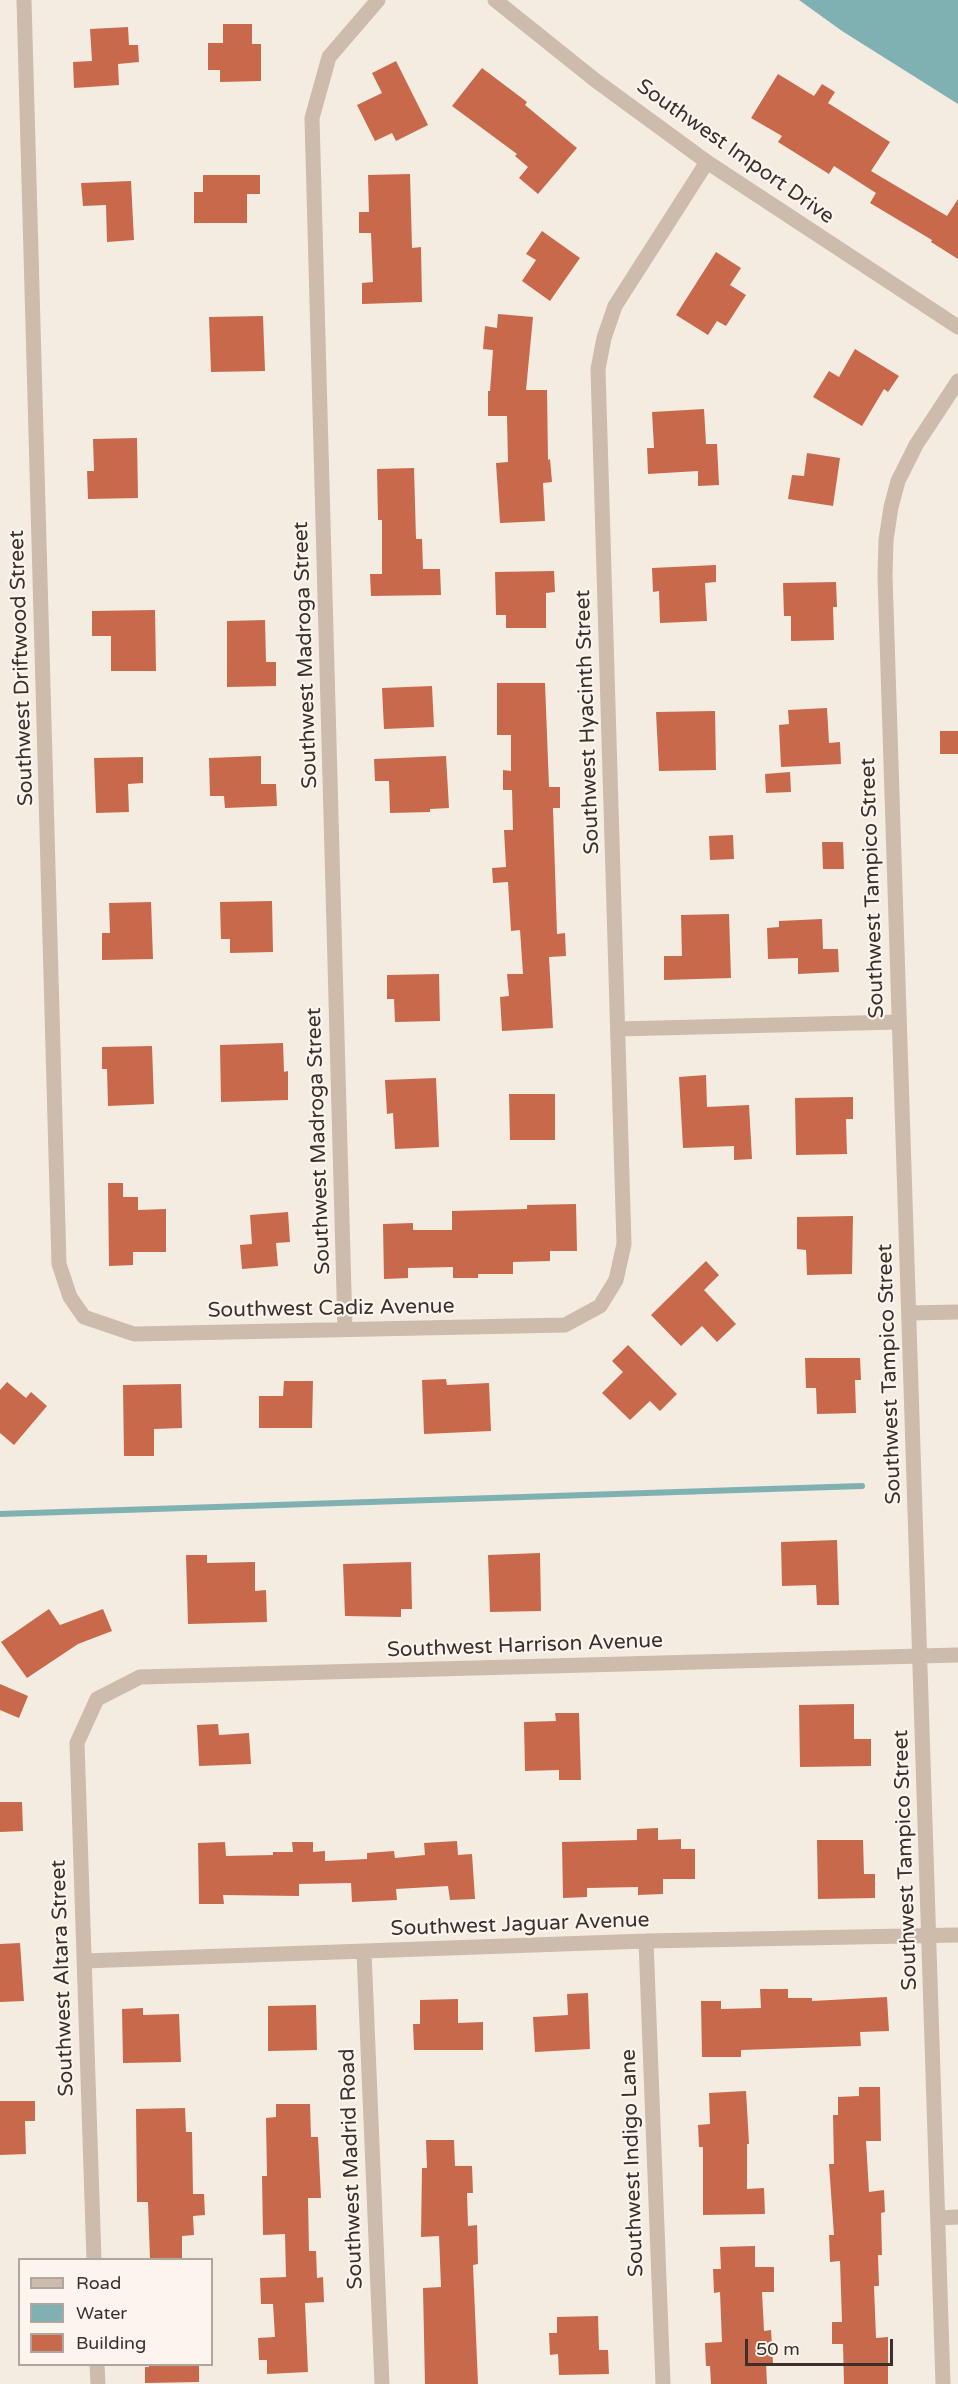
<!DOCTYPE html>
<style>
body{margin:0}
#map{position:relative;width:958px;height:2384px;overflow:hidden;background:#f4ebe1;font-family:"Varela Round",sans-serif}
canvas{display:block}
.legend{position:absolute;left:18px;top:2258px;width:195px;height:108px;box-sizing:border-box;background:#fbf5ee;border:2px solid #aea6a0;margin:0;padding:8px 10px;list-style:none;font-size:18px;color:#3b302b}
.legend li{display:flex;align-items:center;gap:12px;height:30px}
.legend b{width:30px;border:2px solid #aea6a0}
.scale{position:absolute;left:745px;top:2339px;width:148px;height:27px;box-sizing:border-box;border:3px solid #3b302b;border-top:0;padding-left:8px;font-size:18px;line-height:21px;white-space:nowrap;color:#3b302b;-webkit-text-stroke:4px #fbf5ee;paint-order:stroke}
</style>
<div id="map">
<canvas width="958" height="2384"></canvas>
<ul class="legend">
<li><b style="height:8px;background:#cdbbac"></b>Road</li>
<li><b style="height:16px;background:#7fb0b2"></b>Water</li>
<li><b style="height:16px;background:#c8694b"></b>Building</li>
</ul>
<div class="scale">50 m</div>
</div>
<script>
const ctx = document.querySelector('canvas').getContext('2d');
ctx.lineJoin = 'round';
function fillPath(path, color) { ctx.fillStyle = color; ctx.fill(path, 'evenodd'); }
const shape = rows => new Path2D(rows.map(r => 'M' + r).join(''));
function stroke(path, color, width, dash) { ctx.strokeStyle = color; ctx.lineWidth = width; ctx.lineCap = dash ? 'butt' : 'round'; ctx.setLineDash(dash || []); ctx.stroke(path); }
function write(font, color, halo, rows, align = 'center') {
  ctx.font = font + ' "Varela Round",sans-serif'; ctx.lineWidth = 4.5; ctx.setLineDash([]); ctx.textBaseline = 'middle'; ctx.strokeStyle = halo; ctx.fillStyle = color; for (const [text, x, y, turn = 0] of rows) {
    ctx.save(); ctx.translate(x, y); ctx.rotate((+turn || 0) * Math.PI / 180); ctx.textAlign = isNaN(turn) ? turn : align; if (halo) ctx.strokeText(text, 0, 0); ctx.fillText(text, 0, 0); ctx.restore();
  }
}
fillPath(shape([
 [799,0,958,0,958,104,842,31]
]), '#7fb0b2');
stroke(shape([
 [0,1514,862,1486]
]), '#7fb0b2', 6);
fillPath(shape([
 [223,24,252,24,252,44,261,44,261,81,220,82,220,70,208,70,208,43,223,43],
 [128,27,129,45,138,45,139,62,118,64,119,85,74,88,73,62,92,61,90,29],
 [396,61,428,125,396,141,392,133,375,141,357,105,382,93,372,73],
 [482,68,527,102,525,105,577,148,538,194,519,178,528,167,515,156,517,154,452,106],
 [778,74,814,96,822,84,835,92,828,103,890,142,871,171,947,216,958,199,958,259,931,242,932,240,870,203,876,193,834,166,829,174,778,142,782,136,751,118],
 [410,174,412,248,421,247,422,302,362,304,362,283,373,282,371,233,359,233,359,212,369,212,368,175],
 [203,175,260,175,260,194,247,194,247,223,194,223,194,192,203,192],
 [131,181,134,240,107,242,106,205,83,206,81,183],
 [542,231,580,258,550,301,522,281,536,260,526,254],
 [716,252,741,268,730,285,746,295,726,326,717,321,708,335,676,315],
 [498,314,533,317,526,390,547,390,548,460,550,459,552,482,543,483,545,521,500,523,496,463,508,462,507,416,488,416,488,391,490,391,493,350,483,349,485,326,497,328],
 [263,316,265,371,211,372,209,317],
 [855,349,899,376,888,392,884,389,862,426,813,397,829,371,839,377],
 [704,409,706,444,717,444,719,485,698,486,698,471,648,474,647,448,654,448,652,412],
 [137,438,138,498,88,499,87,471,94,471,93,439],
 [807,453,840,458,833,506,788,499,792,475,804,476],
 [414,468,416,539,422,539,423,569,440,569,441,595,371,596,370,574,382,574,382,520,378,520,377,469],
 [716,565,716,582,705,583,707,621,660,623,659,591,653,592,652,568],
 [554,571,555,592,546,593,546,628,506,628,506,615,496,615,495,572],
 [836,582,837,607,833,607,834,640,791,641,791,616,784,616,783,583],
 [155,610,156,671,111,671,111,636,92,636,92,611],
 [265,620,266,662,276,662,276,686,227,687,227,621],
 [497,683,545,683,549,787,560,787,560,808,553,808,557,934,565,933,566,956,549,957,553,1028,502,1031,500,997,509,996,507,974,523,974,520,930,511,931,508,882,493,883,492,868,506,867,504,830,513,830,512,790,503,790,503,770,511,771,511,735,497,735],
 [432,686,434,727,384,729,382,688],
 [827,708,829,743,840,742,841,764,781,767,779,725,789,724,788,710],
 [715,711,716,770,659,771,656,712],
 [940,731,958,731,958,754,940,754],
 [261,756,261,784,276,784,277,806,225,808,224,796,210,796,209,758],
 [446,756,449,808,430,809,430,812,390,813,389,781,375,781,374,759],
 [143,757,143,783,128,784,129,812,96,813,94,758],
 [790,772,791,792,766,793,765,774],
 [733,835,734,859,710,860,709,836],
 [822,842,843,842,844,869,823,869],
 [272,901,273,952,230,953,230,939,221,939,220,902],
 [151,902,153,959,102,960,102,933,110,933,109,903],
 [729,914,731,978,664,980,664,956,682,956,681,915],
 [822,919,823,949,838,949,839,972,798,974,798,958,768,959,767,928,779,927,779,921],
 [439,974,440,1021,395,1022,394,999,387,999,387,975],
 [283,1043,284,1072,288,1071,288,1100,221,1102,220,1045],
 [152,1046,154,1104,108,1106,107,1069,102,1069,102,1047],
 [706,1075,707,1107,749,1105,752,1159,734,1160,734,1146,683,1148,679,1077],
 [436,1078,439,1147,395,1149,393,1113,387,1114,385,1080],
 [509,1094,555,1094,555,1140,510,1140],
 [853,1097,853,1119,846,1119,847,1154,796,1155,795,1098],
 [108,1183,123,1183,123,1197,138,1197,138,1210,166,1209,166,1252,133,1252,133,1265,109,1266],
 [576,1204,577,1251,550,1251,550,1261,513,1262,513,1274,478,1274,478,1278,453,1278,453,1267,408,1268,408,1278,384,1279,383,1224,413,1223,413,1230,452,1230,452,1211,527,1209,527,1205],
 [288,1212,290,1242,276,1243,278,1266,242,1269,240,1245,252,1244,250,1215],
 [853,1216,852,1274,807,1275,806,1250,797,1249,797,1217],
 [706,1261,719,1275,704,1290,736,1324,717,1342,702,1326,681,1346,651,1315],
 [628,1345,677,1394,660,1411,650,1401,630,1420,602,1393,623,1372,612,1361],
 [805,1358,860,1358,861,1380,855,1380,856,1413,817,1414,816,1388,806,1388],
 [446,1379,447,1385,489,1383,491,1431,424,1434,422,1380],
 [284,1381,313,1381,312,1428,259,1428,259,1396,283,1396],
 [7,1382,26,1398,31,1392,47,1406,14,1445,0,1433,0,1390],
 [181,1384,182,1428,154,1429,154,1456,124,1456,123,1385],
 [837,1540,839,1605,817,1605,816,1585,782,1586,781,1542],
 [540,1553,541,1611,490,1612,488,1555],
 [186,1555,207,1555,207,1563,255,1562,255,1591,266,1590,267,1622,188,1624],
 [411,1562,412,1609,401,1609,401,1617,345,1616,343,1564],
 [49,1609,60,1625,103,1609,112,1631,78,1644,27,1678,1,1642],
 [0,1684,28,1696,19,1718,0,1710],
 [854,1704,854,1739,871,1739,871,1766,800,1767,799,1705],
 [555,1713,579,1713,581,1780,559,1780,559,1770,525,1771,524,1722,556,1721],
 [218,1724,219,1735,249,1733,251,1764,199,1766,197,1725],
 [0,1802,22,1802,23,1831,0,1832],
 [658,1828,658,1840,681,1839,681,1849,695,1849,695,1879,663,1879,663,1894,638,1895,638,1887,587,1888,587,1897,563,1898,562,1842,637,1840,637,1829],
 [817,1840,863,1840,864,1874,875,1874,875,1898,818,1899],
 [457,1841,458,1855,472,1854,475,1899,450,1900,448,1886,396,1889,397,1900,352,1902,351,1883,299,1884,299,1896,223,1895,224,1904,199,1904,198,1843,225,1842,226,1856,273,1855,273,1852,293,1852,292,1842,313,1842,313,1852,325,1851,325,1861,367,1859,367,1853,394,1851,395,1858,425,1855,424,1843],
 [20,1943,24,2001,0,2002,0,1944],
 [760,1989,788,1989,788,1998,812,1998,812,2001,887,1997,889,2031,860,2032,861,2046,741,2050,741,2057,702,2057,701,2001,721,2001,721,2009,761,2008],
 [588,1993,590,2049,535,2052,533,2017,568,2015,567,1994],
 [458,1999,458,2023,483,2022,483,2050,414,2050,413,2024,420,2024,420,2000],
 [316,2005,317,2050,268,2051,268,2006],
 [143,2008,143,2015,179,2014,181,2062,123,2063,122,2009],
 [859,2087,880,2087,881,2141,866,2141,869,2192,884,2190,885,2212,881,2213,882,2255,878,2255,879,2286,874,2286,876,2338,888,2337,888,2384,844,2384,843,2344,832,2344,832,2322,842,2322,840,2261,830,2262,829,2235,834,2235,829,2164,834,2164,833,2115,838,2115,838,2097,859,2096],
 [746,2091,749,2144,747,2144,747,2189,764,2188,765,2214,703,2215,703,2147,699,2147,698,2125,710,2124,709,2093],
 [0,2101,35,2101,35,2121,25,2121,26,2154,0,2155],
 [276,2104,310,2104,311,2137,318,2137,321,2198,308,2198,309,2251,316,2251,317,2278,323,2277,324,2302,305,2303,308,2372,267,2374,267,2360,259,2360,258,2338,275,2337,273,2304,261,2304,260,2278,286,2277,285,2234,263,2235,262,2176,267,2176,266,2118,276,2117],
 [185,2108,186,2132,192,2132,193,2194,204,2194,205,2215,193,2216,194,2235,182,2236,182,2259,150,2259,148,2202,137,2202,136,2109],
 [426,2140,454,2140,455,2166,472,2166,473,2193,467,2193,468,2226,477,2225,478,2264,473,2265,478,2384,425,2384,423,2288,441,2287,439,2236,421,2237,422,2168,427,2168],
 [755,2246,755,2267,774,2267,774,2292,762,2292,764,2331,771,2330,773,2363,766,2363,767,2384,711,2384,710,2366,706,2366,705,2343,722,2342,720,2292,714,2293,713,2269,721,2269,720,2247],
 [598,2316,599,2350,608,2350,609,2374,559,2375,558,2354,550,2355,549,2333,557,2333,557,2317],
 [149,2364,199,2364,199,2382,145,2383,145,2367,149,2367]
]), '#c8694b');
stroke(shape([
 [24,0,59,1264,70,1297,84,1317,134,1334,565,1325,600,1306,616,1280,624,1244,598,369,604,338,615,306,707,162],
 [495,0,595,80,707,162,958,327],
 [618,1029,898,1022],
 [910,1313,958,1312],
 [345,1329,312,118,329,57,378,0],
 [646,1941,663,2384],
 [364,1952,382,2384],
 [84,1961,646,1941,958,1935],
 [938,2218,958,2217],
 [94,2260,77,1743,97,1699,140,1677,958,1655],
 [97,2364,98,2384],
 [943,2384,885,576,886,540,891,507,898,481,916,445,958,381]
]), '#cdbbac', 15);
write('21px', '#3b302b', '#fbf5ee', [
 ["Southwest Import Drive",735,152,35],
 ["Southwest Madroga Street",306,655,-92],
 ["Southwest Driftwood Street",22,668,-92],
 ["Southwest Hyacinth Street",588,722,-92],
 ["Southwest Tampico Street",873,888,-92],
 ["Southwest Madroga Street",319,1141,-92],
 ["Southwest Cadiz Avenue",331,1309,-1],
 ["Southwest Tampico Street",890,1374,-92],
 ["Southwest Harrison Avenue",525,1646,-2],
 ["Southwest Tampico Street",906,1860,-92],
 ["Southwest Jaguar Avenue",520,1925,-2],
 ["Southwest Altara Street",63,1978,-92],
 ["Southwest Indigo Lane",633,2163,-92],
 ["Southwest Madrid Road",352,2169,-92]
]);
</script>
